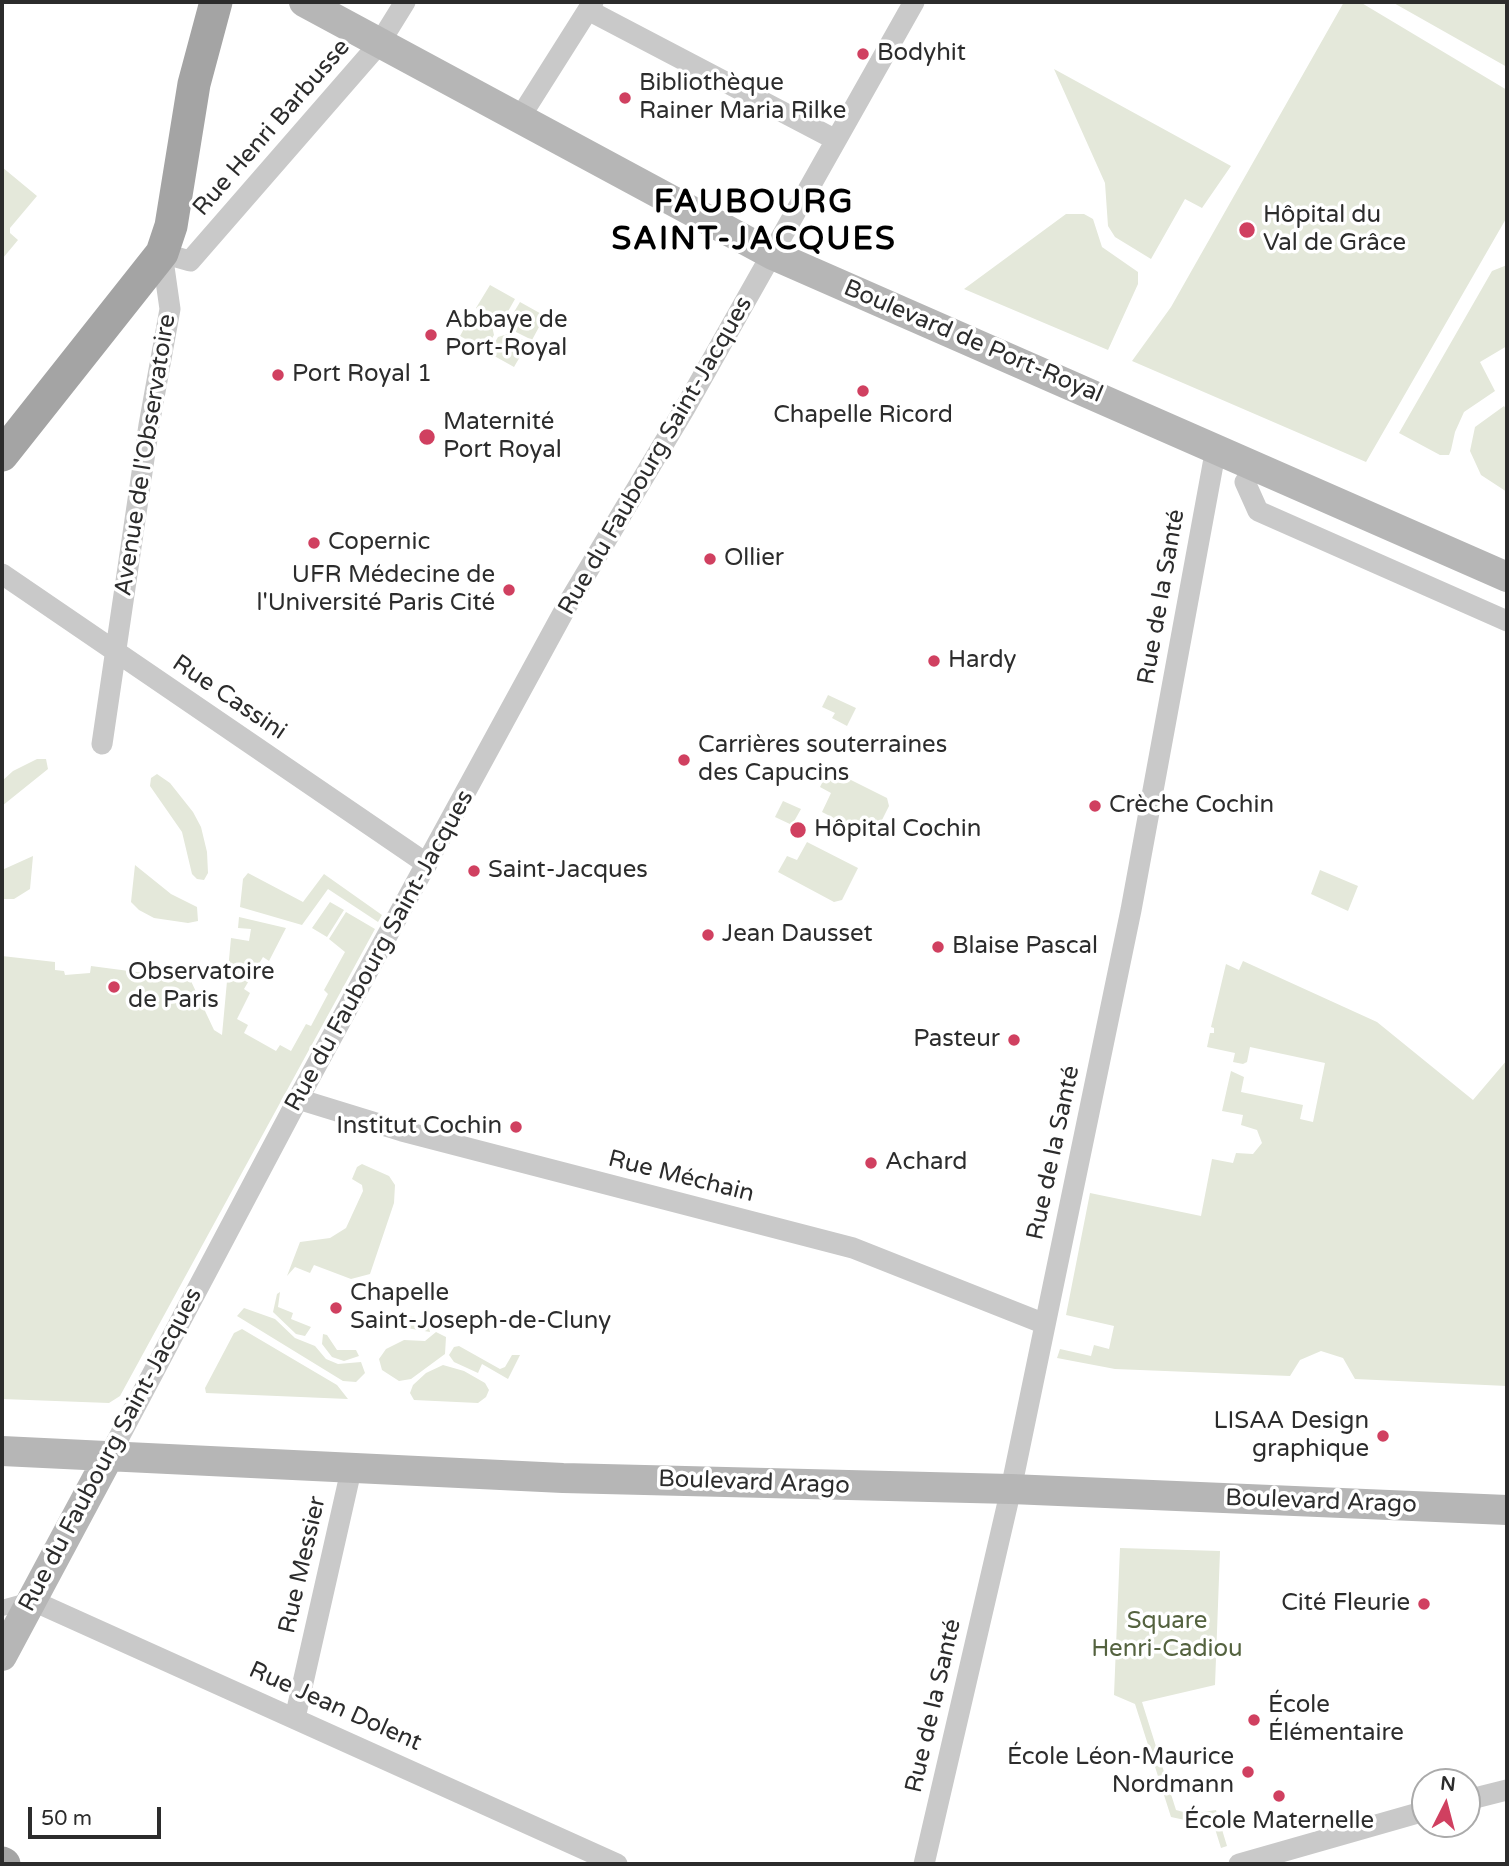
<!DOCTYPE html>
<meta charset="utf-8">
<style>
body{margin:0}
#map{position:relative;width:1509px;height:1866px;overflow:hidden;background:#fff;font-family:"Varela Round",sans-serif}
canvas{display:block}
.frame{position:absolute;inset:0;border:4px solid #2c2c2c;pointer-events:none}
.north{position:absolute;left:1411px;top:1768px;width:70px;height:70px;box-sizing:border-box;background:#fff;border:2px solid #ababab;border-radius:50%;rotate:6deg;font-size:19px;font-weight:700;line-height:28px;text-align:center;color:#2c2c2c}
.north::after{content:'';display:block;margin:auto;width:24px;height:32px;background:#d04060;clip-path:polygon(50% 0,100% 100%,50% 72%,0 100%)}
.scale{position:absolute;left:28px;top:1807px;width:133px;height:32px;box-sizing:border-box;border:4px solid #2c2c2c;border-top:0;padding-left:9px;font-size:21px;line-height:24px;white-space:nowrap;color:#2c2c2c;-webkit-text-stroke:5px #fff;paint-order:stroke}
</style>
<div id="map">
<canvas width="1509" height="1866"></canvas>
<div class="frame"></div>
<div class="north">N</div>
<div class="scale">50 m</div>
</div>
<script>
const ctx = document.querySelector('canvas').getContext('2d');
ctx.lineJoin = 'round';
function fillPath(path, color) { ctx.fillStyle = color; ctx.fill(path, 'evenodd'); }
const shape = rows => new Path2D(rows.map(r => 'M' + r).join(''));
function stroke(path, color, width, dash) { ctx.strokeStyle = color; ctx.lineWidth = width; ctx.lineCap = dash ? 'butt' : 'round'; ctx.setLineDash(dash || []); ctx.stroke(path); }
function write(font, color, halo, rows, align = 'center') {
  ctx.font = font + ' "Varela Round",sans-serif'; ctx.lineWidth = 7; ctx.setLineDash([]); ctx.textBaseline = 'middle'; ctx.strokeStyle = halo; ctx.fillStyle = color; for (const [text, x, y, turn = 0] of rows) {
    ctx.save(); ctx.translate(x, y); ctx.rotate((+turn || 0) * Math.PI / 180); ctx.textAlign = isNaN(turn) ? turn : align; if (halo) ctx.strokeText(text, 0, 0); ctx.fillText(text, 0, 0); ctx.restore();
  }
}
fillPath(shape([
 [1344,2,1360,2,1507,90,1507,217,1366,462,1132,361,1171,307],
 [1392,2,1507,2,1507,67],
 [1054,69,1231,166,1202,208,1185,199,1151,259,1115,237,1108,226,1105,183],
 [2,167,37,196,10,228,10,233,18,240,3,258],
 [1066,214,1084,214,1093,219,1102,247,1138,272,1138,284,1108,350,964,289],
 [1507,265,1507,346,1480,362,1495,391,1464,412,1455,432,1451,450,1449,455,1440,455,1399,433,1492,271],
 [490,285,515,299,506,315,494,319,476,308],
 [520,302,545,316,532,340,514,331,511,317],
 [473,312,491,322,494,335,485,350,460,336],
 [511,333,528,343,514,367,489,353,498,337],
 [1504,406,1507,411,1507,492,1481,475,1470,451,1475,427],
 [828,695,856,708,847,726,832,718,835,713,822,707],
 [37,759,46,759,48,769,2,806,2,781,13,771],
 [829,769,887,798,889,806,873,838,822,812,831,793,820,787],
 [157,774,170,783,193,812,201,827,207,852,208,873,204,880,197,879,192,874,182,832,150,786,151,778],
 [783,801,801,809,792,825,775,817],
 [807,842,858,868,842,900,834,902,778,872,787,856,797,860],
 [33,856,30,889,14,899,2,899,2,870],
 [135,865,171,894,197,907,198,921,188,923,154,918,139,910,131,902],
 [1320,870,1358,886,1348,911,1311,894],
 [248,873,303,902,324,874,382,915,378,922,328,889,302,925,240,907,243,879],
 [330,902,344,910,327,937,312,928],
 [346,912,375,929,120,1396,109,1403,2,1399,2,956,55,962,55,970,64,971,65,975,90,973,91,966,190,979,214,1030,222,1035,231,938,249,941,251,929,238,928,239,917,286,928,269,961,263,957,244,989,250,993,237,1019,248,1025,244,1033,276,1051,280,1045,291,1051,306,1024,311,1026,328,994,324,990,345,952,329,939],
 [1243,961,1377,1022,1473,1100,1507,1060,1507,1386,1355,1379,1343,1358,1321,1351,1300,1360,1290,1376,1115,1369,1057,1358,1060,1349,1091,1356,1094,1345,1109,1349,1114,1326,1066,1315,1090,1193,1201,1216,1212,1159,1233,1163,1236,1153,1253,1154,1262,1143,1257,1130,1241,1125,1243,1115,1222,1111,1231,1071,1244,1077,1241,1092,1303,1105,1300,1119,1313,1122,1325,1063,1250,1047,1247,1062,1243,1064,1233,1062,1235,1053,1207,1047,1210,1033,1214,1033,1214,1028,1211,1027,1226,964,1239,970],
 [362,1164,389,1176,395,1185,394,1203,370,1274,351,1279,314,1265,310,1273,295,1267,287,1276,300,1242,330,1238,346,1228,363,1191,362,1185,352,1179,357,1167],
 [280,1292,278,1307,293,1313,291,1319,311,1327,305,1336,296,1334,273,1312,277,1294],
 [244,1308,275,1319,295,1338,315,1346,326,1359,338,1364,361,1362,365,1373,356,1382,343,1381,237,1316],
 [398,1314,405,1317,407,1314,429,1327,430,1332,401,1327,404,1320],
 [242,1329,337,1385,348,1399,206,1393,205,1388,234,1333],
 [436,1332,446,1337,445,1354,411,1379,399,1381,382,1370,379,1359,386,1349,404,1340,425,1341],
 [323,1334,327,1335,337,1350,356,1350,359,1356,344,1361,332,1357,322,1344],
 [459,1346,500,1369,505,1367,512,1355,520,1355,508,1379,482,1364,478,1373,454,1362,449,1355,454,1347],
 [443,1365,464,1371,485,1383,489,1390,486,1397,478,1403,414,1400,410,1393,413,1385,426,1373],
 [1120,1548,1220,1551,1215,1685,1142,1702,1176,1810,1191,1814,1216,1810,1227,1846,1221,1848,1212,1819,1194,1822,1171,1817,1135,1704,1114,1695]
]), '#e4e8da');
stroke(shape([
 [2,1608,31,1600]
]), '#c9c9c9', 16);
stroke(shape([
 [588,10,836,140],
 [519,119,593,2],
 [1245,482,1258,511,1507,621],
 [2,574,427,864],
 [102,744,149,425,170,309,162,253,190,261,379,44,405,2],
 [298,1099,402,1131,853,1248,1045,1324],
 [109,1456,298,1099,569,602,685,408,914,2],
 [31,1600,617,1864],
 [295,1718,352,1466],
 [1467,1800,1507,1790],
 [924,1864,1011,1489,1131,910,1216,448],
 [1239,1864,1425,1811]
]), '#c9c9c9', 21);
stroke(shape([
 [304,2,773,255,1507,577],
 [2,1451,563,1478,1011,1489,1507,1510],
 [2,1656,109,1456]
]), '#b6b6b6', 30);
stroke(shape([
 [2,455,162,253,171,226,194,84,216,2],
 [2,1863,4,1864]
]), '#a4a4a4', 33);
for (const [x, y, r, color] of [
 [863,54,7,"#d04060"],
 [625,98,7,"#d04060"],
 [1247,230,9,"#d04060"],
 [431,335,7,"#d04060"],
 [278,375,7,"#d04060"],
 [863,391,7,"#d04060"],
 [427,437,9,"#d04060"],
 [314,543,7,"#d04060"],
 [710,559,7,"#d04060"],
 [509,590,7,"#d04060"],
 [934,661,7,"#d04060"],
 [684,760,7,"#d04060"],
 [1095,806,7,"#d04060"],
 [798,830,9,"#d04060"],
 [474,871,7,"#d04060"],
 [708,935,7,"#d04060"],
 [938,947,7,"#d04060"],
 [114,987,7,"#d04060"],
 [1014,1040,7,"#d04060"],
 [516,1127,7,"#d04060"],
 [871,1163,7,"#d04060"],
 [336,1308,7,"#d04060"],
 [1383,1436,7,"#d04060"],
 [1424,1604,7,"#d04060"],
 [1254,1720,7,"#d04060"],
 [1248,1772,7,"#d04060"],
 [1279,1796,7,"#d04060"]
]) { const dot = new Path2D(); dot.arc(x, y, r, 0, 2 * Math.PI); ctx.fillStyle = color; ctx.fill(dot); stroke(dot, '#fff', 2.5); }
write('24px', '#2c2c2c', '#fff', [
 ["Bodyhit",877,54],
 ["Bibliothèque",639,84],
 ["Rainer Maria Rilke",639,112],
 ["Hôpital du",1263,216],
 ["Val de Grâce",1263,244],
 ["Abbaye de",445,321],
 ["Port-Royal",445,349],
 ["Port Royal 1",292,375],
 ["Chapelle Ricord",863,416,"center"],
 ["Maternité",443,423],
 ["Port Royal",443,451],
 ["Copernic",328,543],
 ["Ollier",724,559],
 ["UFR Médecine de",495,576,"right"],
 ["l'Université Paris Cité",495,604,"right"],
 ["Hardy",948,661],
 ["Carrières souterraines",698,746],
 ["des Capucins",698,774],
 ["Crèche Cochin",1109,806],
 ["Hôpital Cochin",814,830],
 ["Saint-Jacques",488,871],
 ["Jean Dausset",722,935],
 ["Blaise Pascal",952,947],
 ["Observatoire",128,973],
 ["de Paris",128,1001],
 ["Pasteur",1000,1040,"right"],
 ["Institut Cochin",502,1127,"right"],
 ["Achard",885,1163],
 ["Chapelle",350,1294],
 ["Saint-Joseph-de-Cluny",350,1322],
 ["LISAA Design",1369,1422,"right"],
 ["graphique",1369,1450,"right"],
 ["Cité Fleurie",1410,1604,"right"],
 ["École",1268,1706],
 ["Élémentaire",1268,1734],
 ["École Léon-Maurice",1234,1758,"right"],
 ["Nordmann",1234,1786,"right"],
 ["École Maternelle",1279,1822,"center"]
], 'left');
write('24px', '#2c2c2c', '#fff', [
 ["Rue Henri Barbusse",272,128,-49],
 ["Boulevard de Port-Royal",973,342,23],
 ["Avenue de l'Observatoire",146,455,-81],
 ["Rue du Faubourg Saint-Jacques",656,456,-60],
 ["Rue de la Santé",1162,597,-80],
 ["Rue Cassini",229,698,34],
 ["Rue du Faubourg Saint-Jacques",380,951,-61],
 ["Rue de la Santé",1054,1153,-78],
 ["Rue Méchain",681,1177,14],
 ["Rue du Faubourg Saint-Jacques",111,1450,-62],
 ["Boulevard Arago",754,1483,2],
 ["Boulevard Arago",1321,1502,2],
 ["Rue Messier",303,1565,-77],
 ["Rue de la Santé",934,1706,-77],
 ["Rue Jean Dolent",335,1707,24]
]);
write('24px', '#54623f', '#fff', [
 ["Square",1167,1622],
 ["Henri-Cadiou",1167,1650]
]);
ctx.letterSpacing = '2px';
write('bold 32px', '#000', '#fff', [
 ["FAUBOURG",754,204],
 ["SAINT-JACQUES",754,241]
]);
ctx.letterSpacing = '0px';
</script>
